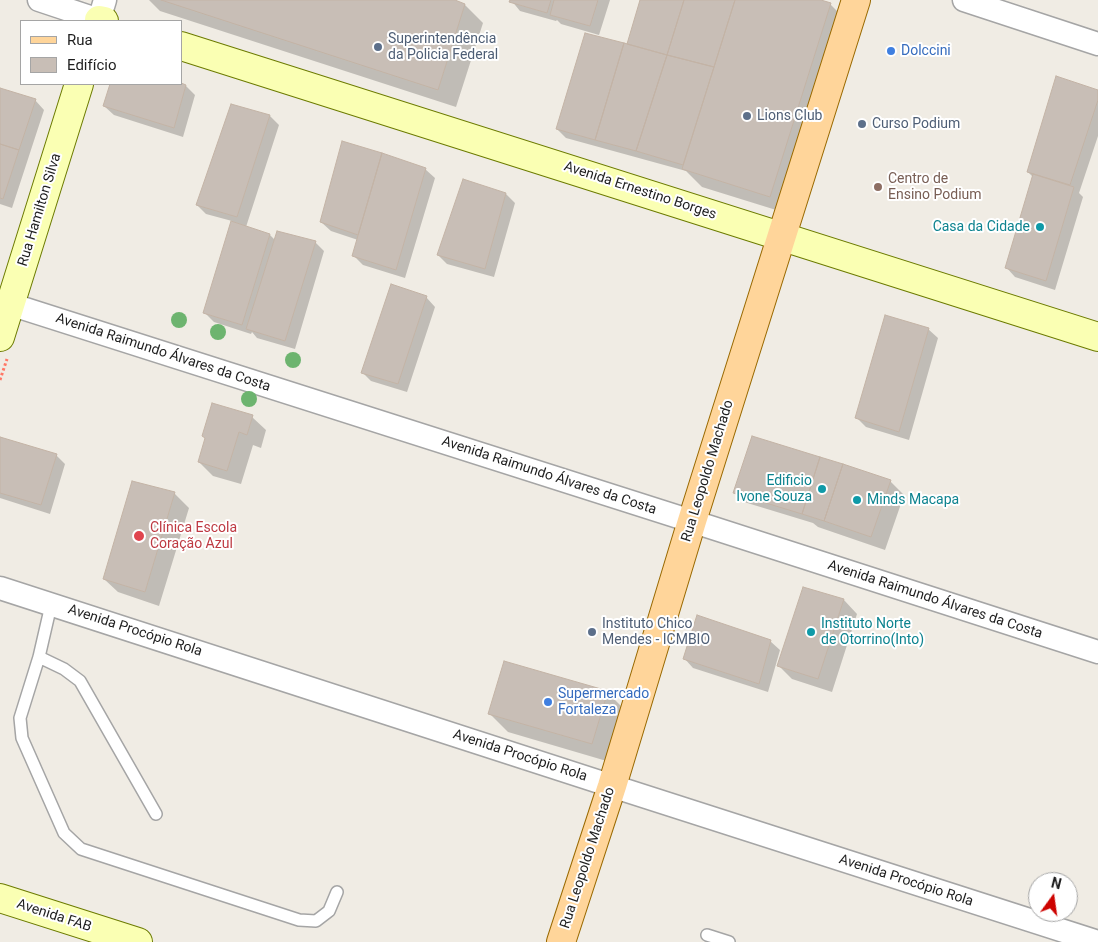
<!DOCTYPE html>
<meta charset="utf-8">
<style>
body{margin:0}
#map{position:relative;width:1098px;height:942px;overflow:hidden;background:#f0ece4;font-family:Roboto,sans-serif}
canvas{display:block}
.legend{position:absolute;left:20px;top:20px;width:162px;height:65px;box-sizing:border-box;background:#fff;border:1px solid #a5a5a5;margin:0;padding:6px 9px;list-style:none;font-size:15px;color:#1e1e1e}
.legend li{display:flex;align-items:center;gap:10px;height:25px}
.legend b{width:25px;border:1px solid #a5a5a5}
.north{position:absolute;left:1028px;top:872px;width:50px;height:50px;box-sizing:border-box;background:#fff;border:1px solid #a5a5a5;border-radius:50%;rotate:14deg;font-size:14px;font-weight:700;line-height:20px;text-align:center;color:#1e1e1e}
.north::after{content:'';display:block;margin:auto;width:18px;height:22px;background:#cd0300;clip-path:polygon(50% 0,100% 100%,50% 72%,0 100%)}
</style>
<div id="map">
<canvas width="1098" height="942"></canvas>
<ul class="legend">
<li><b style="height:6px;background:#ffd59a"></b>Rua</li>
<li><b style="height:14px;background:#c8beb6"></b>Edifício</li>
</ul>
<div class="north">N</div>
</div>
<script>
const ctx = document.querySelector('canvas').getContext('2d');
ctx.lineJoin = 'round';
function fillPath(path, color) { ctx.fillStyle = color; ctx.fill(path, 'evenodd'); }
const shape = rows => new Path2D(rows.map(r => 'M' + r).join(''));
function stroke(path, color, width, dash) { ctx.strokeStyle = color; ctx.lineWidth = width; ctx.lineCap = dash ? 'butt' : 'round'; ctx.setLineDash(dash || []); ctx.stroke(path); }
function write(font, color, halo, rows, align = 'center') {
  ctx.font = font + ' Roboto,sans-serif'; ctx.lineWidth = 4; ctx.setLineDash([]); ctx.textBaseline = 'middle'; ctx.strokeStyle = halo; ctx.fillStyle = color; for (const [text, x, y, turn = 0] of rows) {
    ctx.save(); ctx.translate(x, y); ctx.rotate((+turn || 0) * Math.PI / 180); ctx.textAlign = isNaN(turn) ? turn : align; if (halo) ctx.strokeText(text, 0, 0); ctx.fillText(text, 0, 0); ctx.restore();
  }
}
fillPath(shape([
 [149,0,451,0,465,5,483,23,456,107,160,11],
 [511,0,610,0,599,35,561,24,557,20,556,21,520,11],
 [642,0,816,0,830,4,849,23,789,214,702,187,686,171,566,138,557,129,628,45],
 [111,84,178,84,186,86,195,95,183,137,114,115,104,106],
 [0,89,35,100,44,110,12,208,0,204],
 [1098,91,1098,136,1079,193,1083,197,1055,290,1015,277,1006,267,1033,177,1028,172],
 [270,116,279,125,246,227,270,235,276,241,315,242,324,251,295,349,257,338,252,332,251,334,214,322,205,313,232,221,206,214,197,205],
 [343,143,425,169,435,178,405,278,363,265,354,256,358,240,331,231,321,222],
 [506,194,515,203,494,277,447,264,438,255],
 [426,297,435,307,407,392,371,381,362,372],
 [928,329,938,338,909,440,866,427,857,418],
 [252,417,266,430,261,448,253,445,241,484,213,476,199,462],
 [0,439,56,455,65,464,50,514,0,498],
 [890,481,904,495,885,550,818,527,813,523,744,502,735,492],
 [133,483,175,494,189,508,159,606,118,592,104,579],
 [844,600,857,614,832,692,792,679,778,665],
 [770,641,780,650,768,692,693,668,684,658],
 [607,692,625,710,610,762,508,732,490,714]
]), '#0003');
const building = shape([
 [161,0,455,0,465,4,438,90,161,0],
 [510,0,551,0,547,13,509,2,510,0],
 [554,0,598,0,590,26,550,15,554,0],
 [640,0,684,0,667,55,627,44,640,0],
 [684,0,735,0,714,67,667,55,684,0],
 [735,0,821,0,831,3,770,197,682,169,735,0],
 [585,33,624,43,595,140,556,129,585,33],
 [624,43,667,55,636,151,595,140,624,43],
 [667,55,714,67,683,165,636,151,667,55],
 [1056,76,1098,90,1098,100,1070,185,1027,172,1056,76],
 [181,83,186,85,174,128,103,106,110,84,181,83],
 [0,88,36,99,19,150,0,144,0,88],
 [231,104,270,115,237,217,196,205,231,104],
 [342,141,382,153,358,235,320,222,342,141],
 [0,144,19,150,3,199,0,198,0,144],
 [382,153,426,168,396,270,352,256,382,153],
 [1033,174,1074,187,1046,281,1005,268,1033,174],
 [463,179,506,193,485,269,437,255,463,179],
 [231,221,270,234,242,325,203,313,231,221],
 [277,231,316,241,285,341,246,329,277,231],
 [391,284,427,296,398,384,361,373,391,284],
 [885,315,929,328,899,432,855,418,885,315],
 [212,403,253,415,247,435,239,432,227,471,198,462,205,438,202,436,212,403],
 [752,436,820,457,802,514,733,493,752,436],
 [0,437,57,454,41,505,0,493,0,437],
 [820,457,843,464,824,521,802,514,820,457],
 [843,464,891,480,871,537,824,521,843,464],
 [132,481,175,492,145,592,103,579,132,481],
 [803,587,844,599,818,679,777,666,803,587],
 [697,615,771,640,759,684,683,659,697,615],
 [504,661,608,691,592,744,488,714,504,661]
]);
fillPath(building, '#c8beb6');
stroke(building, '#c3b3a5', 1);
const lane = shape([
 [51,605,39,657,20,718,22,738,64,833,81,849,299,920,316,921,329,911,337,892],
 [39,657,64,669,80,681,156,814],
 [707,935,729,942]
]);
const street = shape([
 [39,0,99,20,105,0],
 [964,0,1098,44],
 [0,301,713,528,1098,652],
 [0,588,612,786,1098,942]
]);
const secondary = shape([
 [99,21,99,20,104,21],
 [181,46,1098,337],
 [0,337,79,84],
 [0,898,138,942]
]);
const primary = shape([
 [561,942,612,786,692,521,856,0]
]);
stroke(lane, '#a5a5a5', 14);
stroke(street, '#a5a5a5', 25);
stroke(secondary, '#6c7b00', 30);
stroke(primary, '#996900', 30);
stroke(shape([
 [0,380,7,359]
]), '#ff7866', 3, [2.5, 2.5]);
stroke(lane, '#fff', 11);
stroke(street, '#fff', 22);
stroke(secondary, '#faffb3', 28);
stroke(primary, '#ffd59a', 28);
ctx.fillStyle = '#6db46f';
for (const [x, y] of [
 [179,320],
 [218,332],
 [293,360],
 [249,399]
]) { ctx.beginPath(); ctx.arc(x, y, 8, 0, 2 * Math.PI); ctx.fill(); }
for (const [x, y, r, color] of [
 [378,47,5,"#5c6f8a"],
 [891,51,5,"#3f7fe0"],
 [747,116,5,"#5c6f8a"],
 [862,124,5,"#5c6f8a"],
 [878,187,5,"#8d6e63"],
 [1040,227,5,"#0f9aa8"],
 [822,489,5,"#0f9aa8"],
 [857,500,5,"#0f9aa8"],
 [139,536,6,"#e0444e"],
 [592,632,5,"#5c6f8a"],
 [811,632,5,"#0f9aa8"],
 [548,702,5,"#3f7fe0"]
]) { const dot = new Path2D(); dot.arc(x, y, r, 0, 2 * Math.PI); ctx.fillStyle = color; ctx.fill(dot); stroke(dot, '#fff', 2); }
write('14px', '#4e5e75', '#fff', [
 ["Superintendência",388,39],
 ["da Policia Federal",388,55],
 ["Lions Club",757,116],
 ["Curso Podium",872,124],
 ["Instituto Chico",602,624],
 ["Mendes - ICMBIO",602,640]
], 'left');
write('14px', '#366cbe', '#fff', [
 ["Dolccini",901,51],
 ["Supermercado",558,694],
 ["Fortaleza",558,710]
], 'left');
write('14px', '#785e54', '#fff', [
 ["Centro de",888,179],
 ["Ensino Podium",888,195]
], 'left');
write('14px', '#1e1e1e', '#fff', [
 ["Avenida Ernestino Borges",640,191,18],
 ["Rua Hamilton Silva",40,210,-73],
 ["Avenida Raimundo Álvares da Costa",163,353,18],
 ["Rua Leopoldo Machado",708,471,-73],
 ["Avenida Raimundo Álvares da Costa",549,476,18],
 ["Avenida Raimundo Álvares da Costa",935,600,18],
 ["Avenida Procópio Rola",135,631,18],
 ["Avenida Procópio Rola",520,756,18],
 ["Rua Leopoldo Machado",588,858,-72],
 ["Avenida Procópio Rola",906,881,18],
 ["Avenida FAB",54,916,18]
]);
write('14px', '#0d838f', '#fff', [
 ["Casa da Cidade",1030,227],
 ["Edificio",812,481],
 ["Ivone Souza",812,497],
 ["Minds Macapa",867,500,"left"],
 ["Instituto Norte",821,624,"left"],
 ["de Otorrino(Into)",821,640,"left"]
], 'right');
write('14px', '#be3a42', '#fff', [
 ["Clínica Escola",150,528],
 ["Coração Azul",150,544]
], 'left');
</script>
